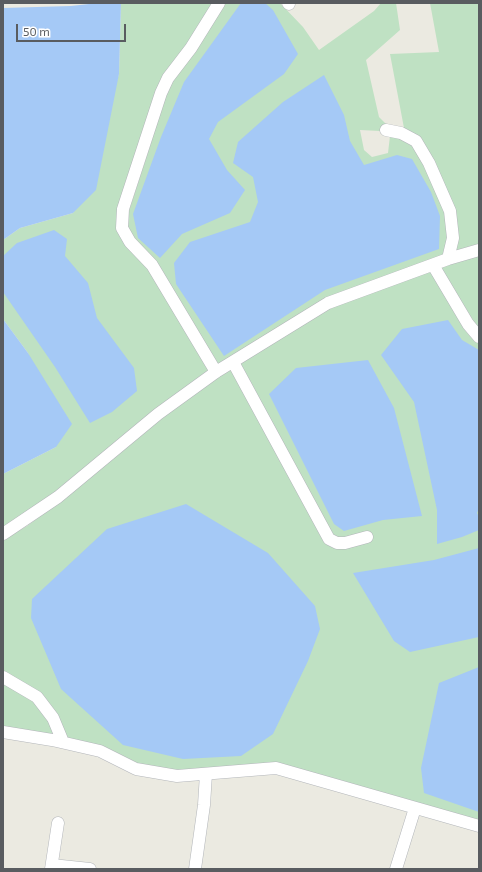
<!DOCTYPE html>
<style>
body{margin:0}
#map{position:relative;width:482px;height:872px;overflow:hidden;background:#ebeae1;font-family:"Exo 2",sans-serif}
canvas{display:block}
.frame{position:absolute;inset:0;border:4px solid #595c60;pointer-events:none}
.scale{position:absolute;left:16px;top:24px;width:110px;height:18px;box-sizing:border-box;border:2px solid #595c60;border-top:0;padding-left:5px;font-size:12px;line-height:14px;white-space:nowrap;color:#595c60;-webkit-text-stroke:3px #fff;paint-order:stroke}
</style>
<div id="map">
<canvas width="482" height="872"></canvas>
<div class="frame"></div>
<div class="scale">50 m</div>
</div>
<script>
const ctx = document.querySelector('canvas').getContext('2d');
ctx.lineJoin = 'round';
function fillPath(path, color) { ctx.fillStyle = color; ctx.fill(path, 'evenodd'); }
const shape = rows => new Path2D(rows.map(r => 'M' + r).join(''));
function stroke(path, color, width, dash) { ctx.strokeStyle = color; ctx.lineWidth = width; ctx.lineCap = dash ? 'butt' : 'round'; ctx.setLineDash(dash || []); ctx.stroke(path); }
fillPath(shape([
 [121,3,213,3,188,44,118,207,149,269,210,371,55,493,3,528,3,474,56,447,28,353,3,319,3,240,20,228,73,213,119,74],
 [225,3,280,3,303,27,319,50,374,11,381,3,396,3,400,30,366,60,379,117,387,125,404,128,390,54,439,52,430,3,479,3,479,245,326,298,218,365,156,261,134,239,127,227,129,211,167,93,173,80,195,51],
 [360,130,380,131,390,136,388,153,372,157,364,150],
 [479,255,479,330,440,267],
 [430,271,464,329,475,342,479,342,479,820,276,762,177,771,137,764,3,727,3,540,27,526,62,500,161,418,217,378,330,308]
]), '#bfe1c3');
fillPath(shape([
 [98,3,121,3,119,74,96,190,73,213,20,228,3,240,3,8,71,6],
 [241,3,265,3,273,10,298,54,284,74,218,122,209,139,227,170,245,190,230,213,182,234,160,258,138,238,133,214,161,137,184,82],
 [324,75,344,115,350,141,364,165,397,155,412,159,431,192,440,216,439,249,325,290,224,356,176,284,174,263,190,242,250,222,258,202,253,177,233,163,238,142,283,102],
 [54,230,67,239,65,256,88,283,97,318,134,368,137,391,112,412,90,423,55,367,3,292,3,256,17,243],
 [3,319,28,353,72,424,56,447,3,474],
 [448,320,462,340,479,350,479,508,477,513,479,517,479,530,462,537,437,544,437,510,414,402,381,355,402,329],
 [368,360,394,408,422,516,383,520,344,531,334,524,269,394,296,368],
 [186,504,268,553,315,606,320,629,308,661,273,734,241,756,183,759,123,745,61,689,31,618,32,599,107,529],
 [479,548,479,637,410,652,394,641,353,573,434,560],
 [479,667,479,812,424,793,421,768,439,683]
]), '#a5c9f6');
const minor = shape([
 [288,3,289,4],
 [386,130,401,133,416,141,429,163,450,211,453,238,448,259],
 [433,265,468,324,479,337],
 [233,362,329,539,337,543,345,543,367,537],
 [216,372,152,265,130,242,122,228,123,209,161,93,168,78,191,48,219,3],
 [3,534,58,497,158,414,216,372,328,303,448,259,479,250],
 [3,677,37,697,53,718,63,742],
 [3,732,52,740,100,751,136,769,177,776,276,768,479,826],
 [52,865,90,869],
 [51,869,58,823],
 [195,869,204,805,206,774],
 [396,869,415,808]
]);
stroke(minor, '#b3b6ba', 13);
stroke(minor, '#fff', 12);
</script>
